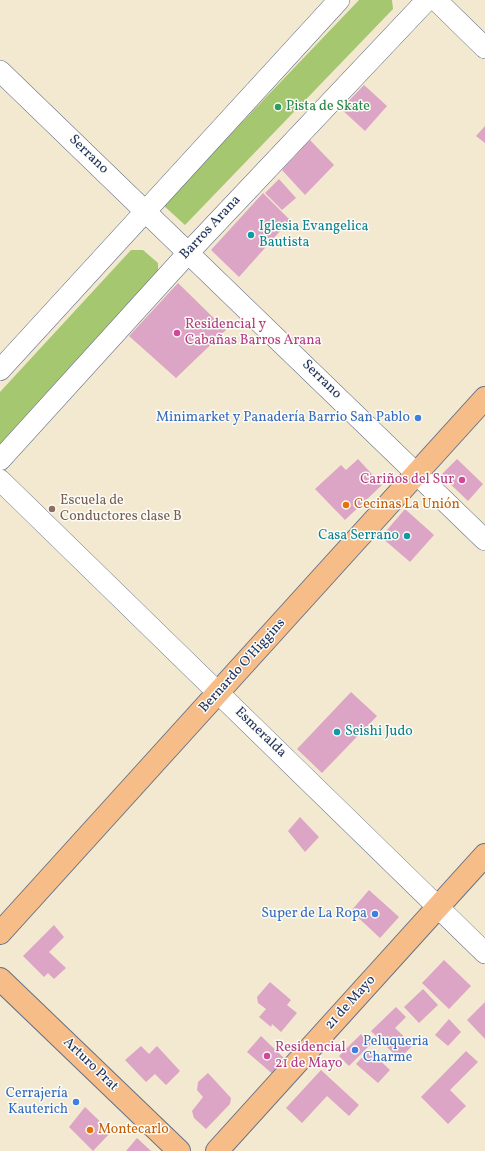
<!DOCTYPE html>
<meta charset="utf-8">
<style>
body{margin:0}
canvas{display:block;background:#f2e9d0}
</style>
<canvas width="485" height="1151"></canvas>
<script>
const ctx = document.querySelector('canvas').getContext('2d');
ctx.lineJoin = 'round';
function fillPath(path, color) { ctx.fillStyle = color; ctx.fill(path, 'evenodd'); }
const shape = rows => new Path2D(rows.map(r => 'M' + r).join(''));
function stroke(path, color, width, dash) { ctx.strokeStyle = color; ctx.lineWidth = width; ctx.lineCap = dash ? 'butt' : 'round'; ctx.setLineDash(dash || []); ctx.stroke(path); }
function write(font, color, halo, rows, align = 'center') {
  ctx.font = font + ' Vollkorn,serif'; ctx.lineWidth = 3; ctx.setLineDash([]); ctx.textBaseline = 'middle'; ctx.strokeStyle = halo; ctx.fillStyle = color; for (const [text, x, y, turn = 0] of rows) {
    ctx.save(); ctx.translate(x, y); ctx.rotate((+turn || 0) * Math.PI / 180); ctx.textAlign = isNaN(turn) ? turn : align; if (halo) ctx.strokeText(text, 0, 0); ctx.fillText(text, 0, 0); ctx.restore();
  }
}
fillPath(shape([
 [359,0,392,0,393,9,185,225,163,205],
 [131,250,143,250,158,263,158,277,0,445,0,392]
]), '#a5c76f');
fillPath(shape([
 [364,85,387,106,365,131,341,109],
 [485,126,485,143,476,136],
 [310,140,334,165,305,195,282,170],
 [279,179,296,198,282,210,265,193],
 [263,193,290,220,239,277,211,250],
 [178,283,226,330,176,378,129,336],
 [358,459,382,485,345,520,315,489,341,465,346,470],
 [457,459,483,484,468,501,441,475],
 [405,509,434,535,410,562,381,537],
 [351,692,377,716,322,773,297,749],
 [300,817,319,837,305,852,288,831],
 [369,890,399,917,380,938,351,911],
 [54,925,64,937,49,952,66,968,54,979,48,973,44,977,23,956],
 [444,960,471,986,449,1009,422,983],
 [270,982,291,1000,287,1005,297,1013,281,1032,272,1024,271,1027,259,1017,266,1009,258,1003,257,997],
 [423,989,438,1005,419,1023,404,1007],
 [485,1002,485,1039,467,1020],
 [396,1007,406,1017,395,1028,413,1045,399,1059,371,1031],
 [449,1019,461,1032,448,1046,435,1035],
 [361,1034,371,1044,349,1066,339,1056],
 [261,1036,287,1061,275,1076,247,1052],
 [141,1046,149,1054,157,1046,180,1071,166,1085,155,1074,146,1082,125,1060],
 [369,1050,390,1070,378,1083,356,1064],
 [466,1051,478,1062,450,1090,466,1106,448,1124,421,1097],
 [321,1070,359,1105,349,1116,327,1096,302,1123,286,1108],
 [208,1073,231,1098,230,1104,206,1129,194,1118,192,1111,203,1097,197,1090,198,1082],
 [85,1107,111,1132,93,1151,69,1127],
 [137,1138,151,1151,126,1151]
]), '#dca5c5');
const minor = shape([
 [436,0,485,48],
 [0,71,485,540],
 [0,370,339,0],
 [0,460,189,252,427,0],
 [0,480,485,953]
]);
const major = shape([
 [0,933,485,398],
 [0,979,179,1151],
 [217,1151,485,855]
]);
stroke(minor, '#667086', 22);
stroke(major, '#667086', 24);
stroke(minor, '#fff', 21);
stroke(major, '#f7bd88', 22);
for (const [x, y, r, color] of [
 [278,107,4,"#2e9e5b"],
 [251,235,4,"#0f9aa8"],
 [177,333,4,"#d1479c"],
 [418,418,4,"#3f7fe0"],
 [462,480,4,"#d1479c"],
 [346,505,4,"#e8710a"],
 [52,509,4,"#8d6e63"],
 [407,536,4,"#0f9aa8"],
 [337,732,4,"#0f9aa8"],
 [375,914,4,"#3f7fe0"],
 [355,1050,4,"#3f7fe0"],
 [267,1056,4,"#d1479c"],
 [76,1102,4,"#3f7fe0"],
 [90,1130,4,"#e8710a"]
]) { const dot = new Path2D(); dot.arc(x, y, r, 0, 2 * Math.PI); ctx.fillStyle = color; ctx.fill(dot); stroke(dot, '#fdfcf7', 1.5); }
write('14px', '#27864d', '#fdfcf7', [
 ["Pista de Skate",286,107]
], 'left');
write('14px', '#1b2f5e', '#fdfcf7', [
 ["Serrano",88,155,44],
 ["Barros Arana",211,228,-47],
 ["Serrano",321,380,44],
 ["Bernardo O'Higgins",243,666,-48],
 ["Esmeralda",260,733,44],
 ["21 de Mayo",351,1003,-48],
 ["Arturo Prat",90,1065,44]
]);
write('14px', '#0d838f', '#fdfcf7', [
 ["Iglesia Evangelica",259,227],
 ["Bautista",259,243],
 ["Casa Serrano",399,536,"right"],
 ["Seishi Judo",345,732]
], 'left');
write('14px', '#b23c85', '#fdfcf7', [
 ["Residencial y",185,325],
 ["Cabañas Barros Arana",185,341],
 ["Cariños del Sur",454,480,"right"],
 ["Residencial",275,1048],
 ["21 de Mayo",275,1064]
], 'left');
write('14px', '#366cbe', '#fdfcf7', [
 ["Minimarket y Panadería Barrio San Pablo",410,418],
 ["Super de La Ropa",367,914],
 ["Peluqueria",363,1042,"left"],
 ["Charme",363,1058,"left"],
 ["Cerrajería",68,1094],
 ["Kauterich",68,1110]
], 'right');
write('14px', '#785e54', '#fdfcf7', [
 ["Escuela de",60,501],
 ["Conductores clase B",60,517]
], 'left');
write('14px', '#c56008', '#fdfcf7', [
 ["Cecinas La Unión",354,505],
 ["Montecarlo",98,1130]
], 'left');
</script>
